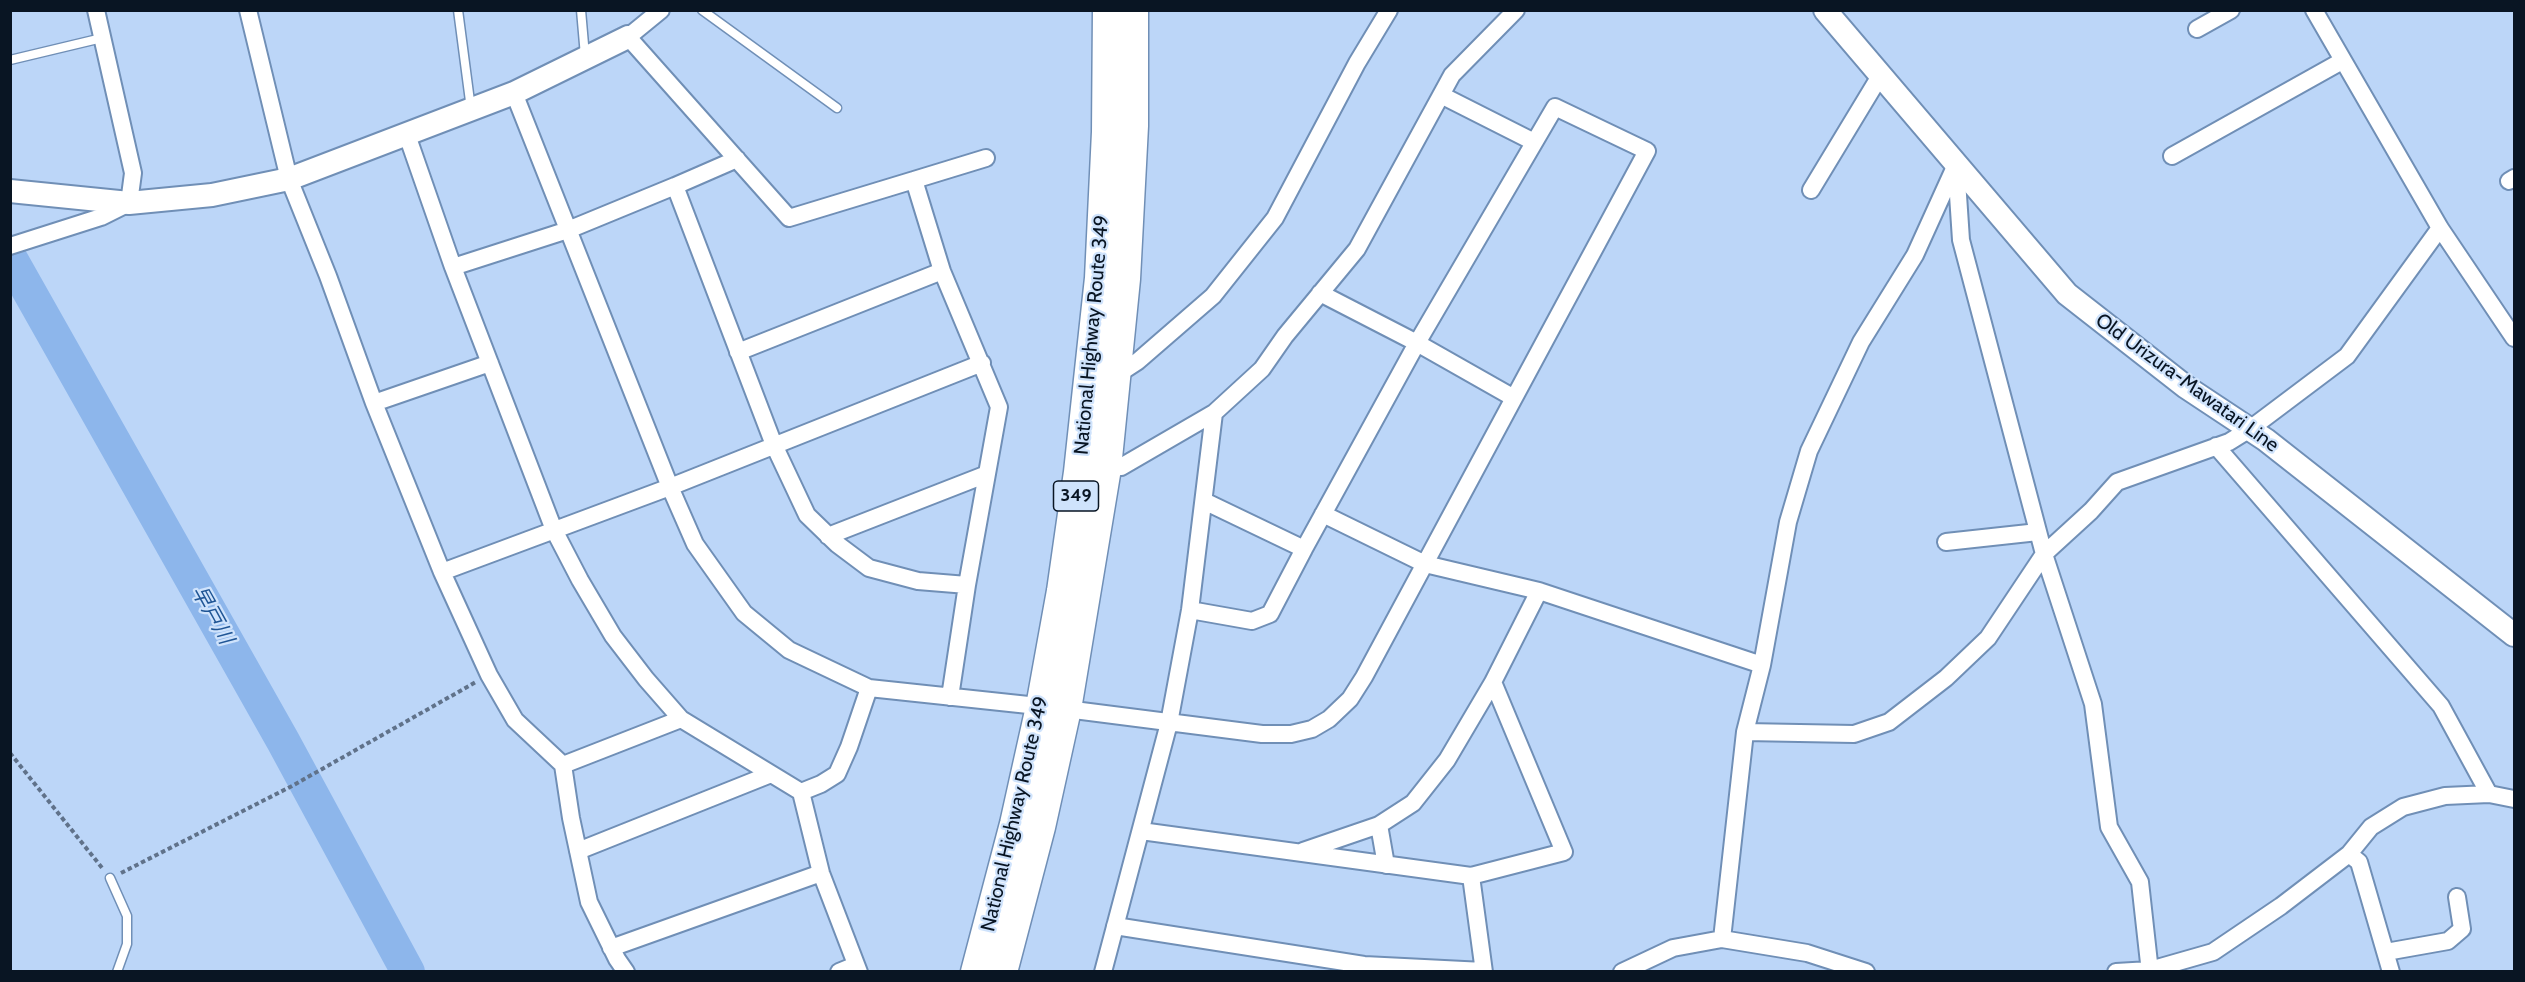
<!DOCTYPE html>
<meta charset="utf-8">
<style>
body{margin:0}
#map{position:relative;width:2525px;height:982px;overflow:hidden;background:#bcd6f8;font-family:Cabin,sans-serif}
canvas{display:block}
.frame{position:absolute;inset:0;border:12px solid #091523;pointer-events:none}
</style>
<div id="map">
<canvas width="2525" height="982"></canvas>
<div class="frame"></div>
</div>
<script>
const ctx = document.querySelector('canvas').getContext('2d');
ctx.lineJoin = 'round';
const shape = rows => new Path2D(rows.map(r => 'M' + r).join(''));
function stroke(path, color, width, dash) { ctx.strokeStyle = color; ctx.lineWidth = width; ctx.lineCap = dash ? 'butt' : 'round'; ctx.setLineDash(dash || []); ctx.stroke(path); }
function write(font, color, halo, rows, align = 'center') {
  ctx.font = font + ' Cabin,"Noto Sans JP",sans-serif'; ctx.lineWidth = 4.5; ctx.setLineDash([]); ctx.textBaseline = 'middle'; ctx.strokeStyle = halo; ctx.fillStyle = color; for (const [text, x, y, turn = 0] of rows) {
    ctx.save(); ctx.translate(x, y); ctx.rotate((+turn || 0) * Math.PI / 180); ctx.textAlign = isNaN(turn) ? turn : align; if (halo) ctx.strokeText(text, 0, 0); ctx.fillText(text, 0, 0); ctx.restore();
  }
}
stroke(shape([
 [12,261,283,741,408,972]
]), '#8db6eb', 34);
const lane = shape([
 [458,10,471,109],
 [581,10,585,56],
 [702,10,837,108],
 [10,60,102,38],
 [110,878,127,916,127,944,117,972]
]);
const street = shape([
 [248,10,289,179,328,276,374,403,442,572,489,675,515,720,563,765,571,818,589,902,617,959,626,972],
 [661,10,628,37,789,218,914,180,942,271,999,407,967,585,950,697],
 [2314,10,2440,228,2514,338],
 [2197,29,2231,10],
 [514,93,670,487,695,544,744,613,789,650,869,688,1066,709,1262,734,1291,734,1312,729,1329,719,1350,699,1364,677,1514,398,1647,151,1555,107,1417,343,1514,398],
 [1441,95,1534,142],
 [407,135,453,267],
 [2172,156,2342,61],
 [1956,165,1961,240,2044,554,2091,511,2117,482,2229,442,2250,429,2347,356,2440,228],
 [914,180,986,158],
 [2509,181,2514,178],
 [675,186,737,159],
 [1811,190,1880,76],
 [10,246,101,217,129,203,133,173,96,10],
 [738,352,942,271],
 [1115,376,1138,361,1213,296,1275,218,1357,63,1389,10],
 [374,403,490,363],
 [2216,446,2441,706,2489,794],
 [1106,468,1121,467,1214,413,1262,369,1285,336,1357,249,1452,75,1516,10],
 [1323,514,1425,564,1539,591,1762,665],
 [828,536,987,474],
 [1946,542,2038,532],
 [1304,549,1417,343,1320,293],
 [2044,554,2093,704,2109,827,2140,882,2150,972],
 [442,572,670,487,982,363],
 [1190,610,1252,621,1270,614,1304,549,1204,501],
 [681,719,646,679,613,636,580,580,554,530,453,267,568,230,675,186,774,445,807,515,837,544,869,568,918,581,967,585],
 [1745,732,1854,734,1889,722,1946,678,1988,638,2044,554],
 [563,765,681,719,801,792],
 [1379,825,1386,865],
 [1141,831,1471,876],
 [578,851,771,774],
 [1303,851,1379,825,1413,803,1447,760,1493,682],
 [2349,854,2359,862,2391,972],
 [1115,926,1364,965,1484,971],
 [1722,939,1745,732,1762,665,1788,522,1809,451,1861,342,1915,255,1954,169],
 [611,948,821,873],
 [2386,952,2448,941,2462,929,2457,897],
 [839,972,856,965],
 [859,972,821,873,801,792,821,784,837,774,849,747,869,688],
 [1103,972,1169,723,1190,610,1214,413],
 [1484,972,1471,876,1564,852,1493,682,1539,591],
 [1622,972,1673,948,1722,939,1807,953,1866,972],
 [2116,972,2150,970,2213,952,2281,906,2349,854,2371,827,2403,807,2445,796,2489,794,2514,799]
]);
const secondary = shape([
 [1825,10,2067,294,2186,387,2266,440,2514,635],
 [10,191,129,203,212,195,289,179,514,93,628,37]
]);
const highway = shape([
 [976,972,1015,824,1041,707,1062,591,1079,472,1100,278,1107,132,1108,10],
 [1002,972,1040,827,1066,709,1106,468,1125,279,1133,126,1133,10]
]);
stroke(lane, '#708fb6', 11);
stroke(street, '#708fb6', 20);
stroke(secondary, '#708fb6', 26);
stroke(highway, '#708fb6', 33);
stroke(shape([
 [10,753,103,869],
 [121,873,292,786,476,682]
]), '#60728a', 4, [4.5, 3]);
stroke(lane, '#fff', 8);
stroke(street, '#fff', 16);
stroke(secondary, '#fff', 22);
stroke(highway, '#fff', 30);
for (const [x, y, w] of [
 [1076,496,45]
]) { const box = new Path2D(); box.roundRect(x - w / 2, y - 15, w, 30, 4.5); ctx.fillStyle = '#cfe3fc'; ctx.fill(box); stroke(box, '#091523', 1.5); }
write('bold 18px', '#091523', null, [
 ["349",1076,496]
]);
write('20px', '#091523', '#cfe3fc', [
 ["National Highway Route 349",1092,335,-85],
 ["Old Urizura-Mawatari Line",2187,383,36],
 ["National Highway Route 349",1015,814,-77]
]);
write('italic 21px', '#205696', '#cfe3fc', [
 ["早戸川",212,615,61]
]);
</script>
